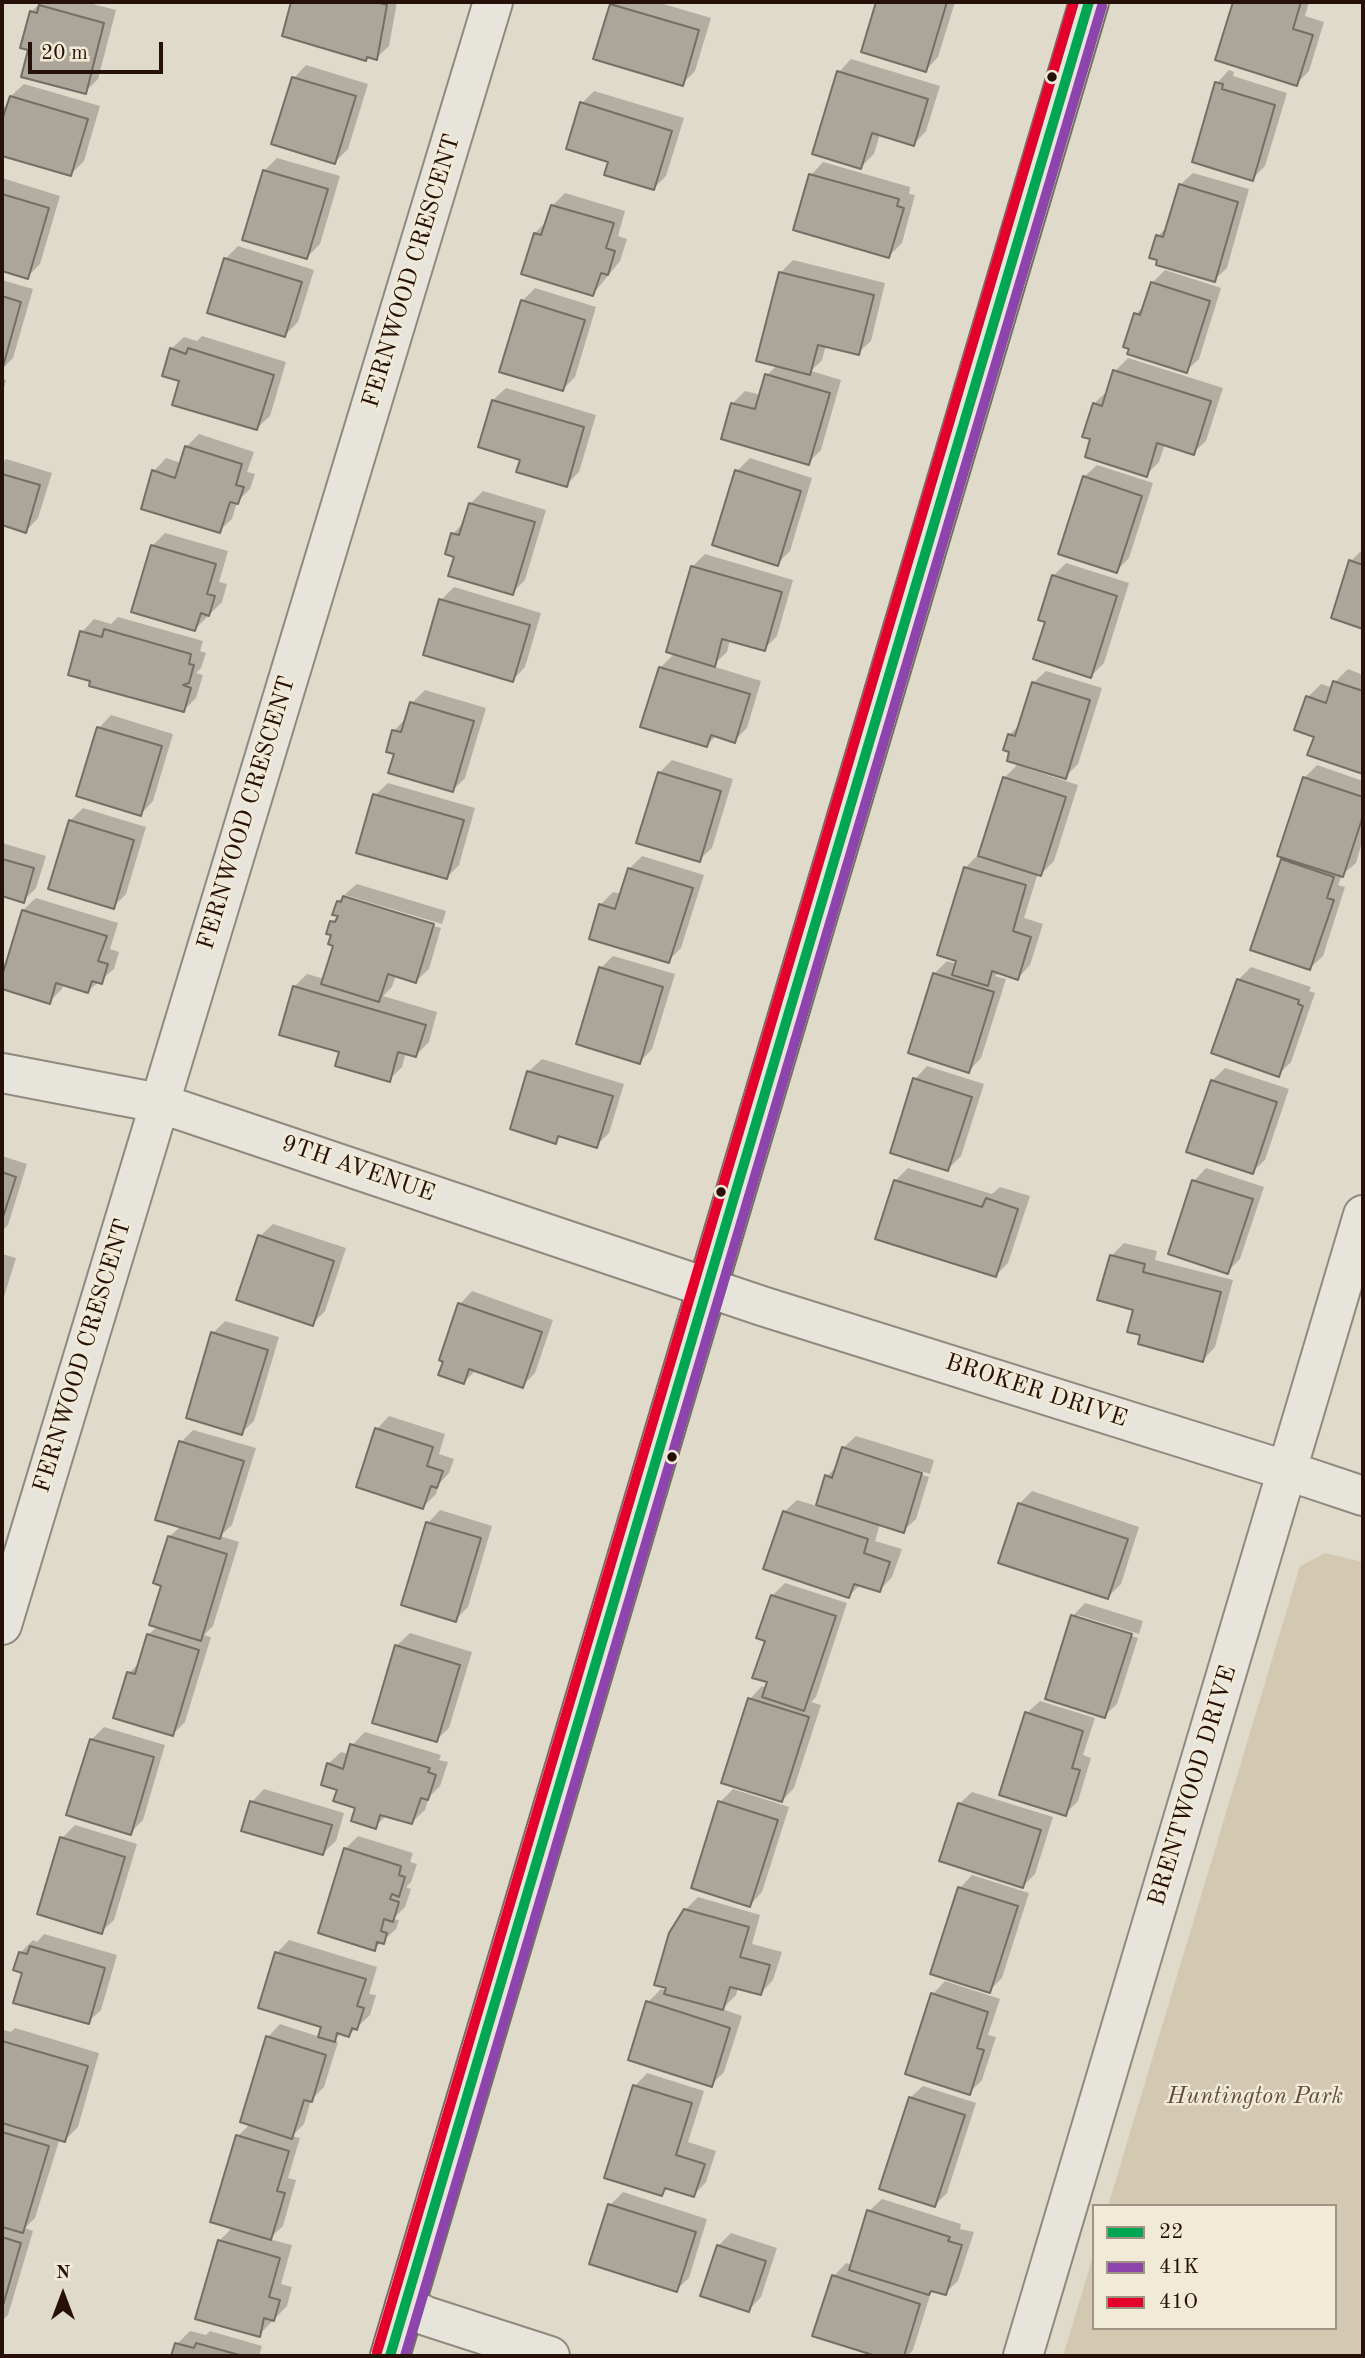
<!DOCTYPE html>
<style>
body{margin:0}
#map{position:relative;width:1365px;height:2358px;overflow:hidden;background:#e0daca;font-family:"Old Standard TT",serif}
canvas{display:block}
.frame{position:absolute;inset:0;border:4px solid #271007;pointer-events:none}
.legend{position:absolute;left:1092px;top:2204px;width:245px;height:126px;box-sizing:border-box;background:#f1ead6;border:2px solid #a09383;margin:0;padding:9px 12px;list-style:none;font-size:21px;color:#271007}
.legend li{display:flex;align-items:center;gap:14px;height:35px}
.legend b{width:35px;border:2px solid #a09383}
.north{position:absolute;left:28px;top:2260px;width:70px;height:70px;-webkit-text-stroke:5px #f1ead6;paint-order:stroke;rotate:0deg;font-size:19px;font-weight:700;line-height:28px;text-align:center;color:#271007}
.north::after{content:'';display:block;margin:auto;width:24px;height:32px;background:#271007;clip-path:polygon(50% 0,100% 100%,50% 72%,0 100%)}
.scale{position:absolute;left:28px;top:42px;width:135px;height:32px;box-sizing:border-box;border:4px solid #271007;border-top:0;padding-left:9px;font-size:21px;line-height:24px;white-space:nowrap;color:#271007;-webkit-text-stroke:5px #f1ead6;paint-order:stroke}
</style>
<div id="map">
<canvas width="1365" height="2358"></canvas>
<div class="frame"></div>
<ul class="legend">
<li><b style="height:9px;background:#00a651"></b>22</li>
<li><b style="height:9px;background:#8e44ad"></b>41K</li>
<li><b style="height:9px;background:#e4002b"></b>41O</li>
</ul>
<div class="north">N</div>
<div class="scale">20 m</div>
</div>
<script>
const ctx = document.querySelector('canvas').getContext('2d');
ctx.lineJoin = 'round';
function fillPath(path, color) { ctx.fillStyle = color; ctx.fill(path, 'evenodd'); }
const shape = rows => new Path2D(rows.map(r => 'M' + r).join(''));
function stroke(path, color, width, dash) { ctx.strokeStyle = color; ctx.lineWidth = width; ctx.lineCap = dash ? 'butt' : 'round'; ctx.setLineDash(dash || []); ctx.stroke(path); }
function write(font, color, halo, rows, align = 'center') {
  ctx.font = font + ' "Old Standard TT",serif'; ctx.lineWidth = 5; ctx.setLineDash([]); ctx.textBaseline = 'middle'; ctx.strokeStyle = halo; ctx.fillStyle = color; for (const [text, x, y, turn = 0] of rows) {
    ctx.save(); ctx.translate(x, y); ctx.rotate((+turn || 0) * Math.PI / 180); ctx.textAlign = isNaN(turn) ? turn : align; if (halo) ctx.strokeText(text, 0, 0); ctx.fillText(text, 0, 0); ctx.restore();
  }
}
fillPath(shape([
 [1325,1553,1363,1562,1363,2356,1063,2356,1094,2253,1094,2328,1335,2328,1335,2206,1108,2206,1300,1566]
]), '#d3c9b3');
fillPath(shape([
 [41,2,85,2,116,10,98,79,85,92,31,49,32,11],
 [293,2,397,2,389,46,376,58,369,56,366,59,284,35],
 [615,2,657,2,711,18,695,71,682,84,612,5],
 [878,2,955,2,938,57,926,70,864,51],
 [1235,2,1309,2,1305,16,1324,22,1309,71,1296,84,1217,59],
 [851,59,940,86,926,131,914,144,880,134,874,154,861,167,839,72],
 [306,65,368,84,348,149,335,162,294,78],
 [1229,70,1234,72,1233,76,1287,93,1265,166,1252,179,1217,83],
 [24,84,100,106,84,161,71,174,2,154,2,111,11,96],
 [594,91,684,118,666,176,654,188,610,161,582,103],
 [277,158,340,176,320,244,307,257,264,171],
 [823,162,910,187,909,194,915,195,902,243,889,256,811,175],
 [1193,173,1249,189,1227,268,1214,280,1158,236,1169,225,1180,185],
 [2,178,60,196,40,264,27,277,2,270],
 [565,193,625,211,618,236,627,239,620,261,593,294,535,233,547,221,552,206],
 [238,246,314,270,298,322,285,335,225,259],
 [793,260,885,283,871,341,858,353,826,345,822,360,811,371,841,380,821,450,808,463,733,403,745,391,761,395,767,375,777,365,780,273],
 [1165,270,1221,288,1199,359,1186,371,1136,314,1146,304,1152,283],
 [2,280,33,289,13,358,2,369],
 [535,288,596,307,575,377,563,389,522,301],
 [202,336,286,362,270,416,257,428,181,380,171,349,184,337,197,341],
 [1128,358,1223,388,1206,441,1193,453,1165,444,1159,462,1146,475,1092,438,1084,436,1095,403,1107,391,1115,371],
 [2,379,6,380,2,396],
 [506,388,596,415,579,472,566,485,522,459,493,400],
 [199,434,254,452,247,472,255,474,250,489,237,502,232,519,219,531,154,471,166,458,181,463,186,447],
 [750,458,812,478,790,551,777,564,737,471],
 [6,459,52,473,38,518,26,531,2,524,2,463],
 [1097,465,1153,483,1129,558,1116,571,1084,477],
 [483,491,546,510,525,580,512,593,457,556,453,534,465,521,470,504],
 [165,533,228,551,219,582,227,584,222,602,195,629,152,546],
 [1363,549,1363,627,1333,617,1351,561],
 [705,554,793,580,777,636,764,649,730,639,727,652,712,666,761,681,747,728,734,741,717,735,707,745,660,668,675,653,692,567],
 [1066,563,1129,583,1104,663,1091,676,1047,621,1053,576],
 [454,587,541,613,525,667,513,680,441,600],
 [118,617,203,641,200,651,206,653,201,668,196,673,203,675,196,698,184,710,82,632,94,619,111,624],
 [1348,669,1363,675,1363,772,1309,753,1316,735,1308,697,1321,684,1333,688,1335,682],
 [1046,671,1102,688,1078,764,1065,777,1005,749,1010,734,1021,724,1033,683],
 [425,690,486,708,465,778,453,790,394,731,406,718,412,703],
 [111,715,173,734,153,801,141,814,99,728],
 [672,760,733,779,712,848,699,860,659,773],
 [1017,765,1078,785,1054,861,1041,874,1038,873,1024,918,1043,924,1030,965,1018,978,999,972,995,976,1006,979,981,1058,969,1071,934,974,947,961,957,964,965,868,978,855,980,856,1004,778],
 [1317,765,1363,781,1363,839,1356,863,1342,875,1338,885,1345,887,1323,956,1310,968,1282,860,1285,857,1304,778],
 [388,783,475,808,459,865,447,877,375,795],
 [83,808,146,827,126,894,113,907,70,821],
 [2,843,46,856,36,888,23,901,2,895],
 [642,856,704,875,681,948,668,961,591,938,601,904,613,892,622,894,629,869],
 [357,884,446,911,442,924,345,895,345,899,441,928,429,969,416,981,396,975,392,987,383,996,437,1012,429,1042,416,1055,406,1052,402,1067,389,1080,341,1051,281,1034,295,986,307,974,325,979,335,944,332,922,339,915,338,901,351,889],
 [36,898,118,923,110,949,119,952,114,969,88,991,64,983,62,989,49,1002,2,987,23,910],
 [613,956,675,974,652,1049,640,1062,601,968],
 [1251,967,1311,987,1309,991,1315,993,1291,1062,1278,1075,1238,980],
 [542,1059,624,1084,609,1133,596,1146,562,1135,556,1142,512,1128,529,1071],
 [927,1066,984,1084,961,1156,948,1169,915,1079],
 [1225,1068,1289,1089,1265,1160,1252,1172,1212,1081],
 [2,1156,27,1164,8,1225,2,1231],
 [908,1168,992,1194,1000,1187,1030,1196,1008,1263,996,1275,895,1181],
 [1206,1168,1264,1187,1240,1259,1227,1272,1194,1181],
 [273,1224,346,1248,325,1311,312,1324,260,1236],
 [1124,1243,1157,1251,1155,1260,1233,1280,1215,1347,1203,1360,1142,1333,1135,1309,1111,1256],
 [2,1254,16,1258,2,1303],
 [472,1291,553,1320,535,1373,522,1386,476,1370,464,1382,446,1361,460,1304],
 [225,1321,279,1337,254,1421,241,1433,213,1333],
 [389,1416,445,1434,439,1454,454,1459,449,1473,439,1484,436,1494,423,1507,377,1429],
 [193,1430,256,1448,232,1525,220,1536,239,1542,213,1626,204,1635,211,1637,185,1722,173,1734,129,1673,141,1661,148,1635,158,1626,169,1537,181,1526,181,1442],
 [856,1436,934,1460,930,1474,848,1448,848,1451,929,1477,916,1519,903,1531,880,1524,875,1541,902,1549,892,1577,880,1590,861,1584,849,1596,784,1512,797,1500,817,1506,827,1476,838,1465,843,1448],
 [1032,1491,1139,1527,1121,1584,1108,1597,1019,1504],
 [440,1510,492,1526,468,1607,455,1620,428,1523],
 [785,1583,847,1603,816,1697,811,1702,821,1705,794,1788,782,1801,750,1699,762,1686,767,1688,769,1681,767,1640,772,1596],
 [1085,1603,1143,1621,1139,1634,1078,1615,1078,1619,1138,1638,1117,1704,1104,1716,1073,1616],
 [410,1633,472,1652,449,1728,436,1740,374,1722,397,1645],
 [1040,1701,1095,1718,1083,1755,1091,1758,1078,1801,1065,1814,1027,1713],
 [104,1727,165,1745,143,1820,130,1833,92,1739],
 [365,1732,441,1755,439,1760,448,1762,440,1786,429,1797,425,1810,412,1822,387,1815,375,1827,339,1789,328,1764,341,1752,349,1754,352,1745],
 [264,1789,344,1813,336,1841,323,1853,252,1802],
 [733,1789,789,1807,762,1892,750,1905,720,1802],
 [972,1792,1053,1817,1035,1874,1023,1886,959,1804],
 [75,1825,137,1844,114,1920,101,1932,62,1838],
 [358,1836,413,1853,410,1862,417,1864,411,1882,406,1887,411,1889,405,1907,393,1919,399,1920,396,1929,374,1949,345,1849],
 [972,1875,1029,1893,1002,1978,989,1991,960,1888],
 [698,1897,760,1915,752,1944,782,1952,773,1980,761,1993,738,1987,736,1995,722,2009,742,2016,724,2072,711,2085,648,2002,661,1989,667,1991,685,1910],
 [44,1934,117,1955,101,2010,88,2022,24,1971,20,1953,33,1940,37,1942],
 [289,1940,377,1967,369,1994,376,1995,370,2015,349,2035,341,2033,334,2041,338,2042,324,2087,311,2100,304,2124,292,2136,300,2138,288,2178,296,2180,283,2226,269,2239,292,2245,281,2284,292,2287,287,2306,259,2335,219,2241,233,2227,238,2136,250,2124,268,2037,280,2024,320,2037,323,2025,277,1953],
 [945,1981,1000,1999,988,2035,996,2037,982,2080,969,2093,933,1994],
 [15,2028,99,2053,78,2127,65,2140,60,2138,35,2218,25,2228,33,2231,8,2315,2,2321,2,2032,4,2030,11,2032],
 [647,2073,704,2091,688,2142,716,2151,706,2182,694,2195,669,2187,662,2194,635,2086],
 [923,2086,976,2103,947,2193,935,2205,910,2098],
 [623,2192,707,2219,689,2278,676,2290,610,2205],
 [882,2199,961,2224,960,2229,974,2232,958,2281,945,2293,932,2289,913,2350,907,2356,881,2356,815,2335,834,2276,846,2263,852,2265,869,2211],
 [731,2233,777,2248,761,2297,749,2310,718,2246],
 [190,2331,206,2335,210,2331,262,2346,259,2356,173,2356,177,2344]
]), '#0003');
const building = shape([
 [291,2,377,2,387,5,377,60,367,57,366,61,282,36,291,2],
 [876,2,947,2,926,72,861,52,876,2],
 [1233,2,1301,2,1293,29,1313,35,1297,86,1215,60,1233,2],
 [610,4,699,30,683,86,593,59,610,4],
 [39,5,104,23,86,94,21,77,28,50,20,48,30,11,37,13,39,5],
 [837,71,928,99,914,146,872,133,861,169,812,154,837,71],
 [292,77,356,96,335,164,271,144,292,77],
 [1215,82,1223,84,1222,89,1275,105,1253,181,1192,162,1215,82],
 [10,96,88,119,71,176,2,156,2,120,10,96],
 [580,102,672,131,654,190,604,175,608,162,566,149,580,102],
 [263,170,328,189,307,259,242,240,263,170],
 [809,174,899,199,897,206,904,208,889,258,793,230,809,174],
 [1179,184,1238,202,1215,282,1156,265,1157,260,1149,258,1156,235,1163,237,1179,184],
 [2,194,49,208,28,279,2,271,2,194],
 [551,205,614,223,606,248,615,251,608,275,601,273,593,296,521,274,534,233,541,235,551,205],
 [224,258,302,282,285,337,207,313,224,258],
 [779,272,874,295,859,355,818,345,810,375,756,361,779,272],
 [1151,282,1210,301,1187,373,1127,354,1129,349,1123,347,1134,313,1140,315,1151,282],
 [2,296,21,302,2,370,2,296],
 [521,300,585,320,563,391,499,372,521,300],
 [170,348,186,354,188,348,274,375,257,430,172,405,179,381,162,376,170,348],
 [1113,370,1211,401,1194,455,1157,443,1147,477,1085,457,1090,439,1082,437,1093,403,1102,406,1113,370],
 [765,374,830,393,809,465,721,439,731,403,755,409,765,374],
 [492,400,584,427,567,487,516,472,520,460,478,447,492,400],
 [185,446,242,464,236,485,244,487,238,504,230,502,220,533,141,509,152,470,175,478,185,446],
 [735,470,801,491,778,566,712,545,735,470],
 [2,474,40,485,26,533,2,525,2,474],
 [1083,476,1142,496,1117,573,1058,554,1083,476],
 [469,503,535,522,513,595,448,576,454,557,445,554,451,533,459,535,469,503],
 [151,545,216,564,207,594,215,596,209,616,201,613,195,631,131,612,151,545],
 [1349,560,1363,565,1363,629,1331,618,1349,560],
 [691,566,782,592,765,651,722,639,715,667,666,652,691,566],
 [1052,575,1117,596,1091,678,1033,659,1045,622,1038,620,1052,575],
 [439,599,530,625,513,682,423,655,439,599],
 [104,629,191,654,189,664,194,665,189,683,183,685,191,688,184,712,89,686,90,681,68,675,80,631,102,637,104,629],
 [659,667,750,694,735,743,711,735,707,747,640,727,659,667],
 [1333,681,1363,691,1363,774,1307,755,1314,737,1294,730,1306,696,1326,703,1333,681],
 [1032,682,1090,700,1066,779,1007,761,1009,752,1003,750,1008,734,1015,736,1032,682],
 [410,702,474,721,453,792,388,773,394,754,386,752,392,730,401,732,410,702],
 [97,727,162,746,141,816,76,796,97,727],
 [658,772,721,791,700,862,636,843,658,772],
 [1003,777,1066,797,1041,876,978,856,1003,777],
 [1303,777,1363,797,1363,816,1343,877,1277,856,1303,777],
 [373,794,464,820,447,879,356,853,373,794],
 [69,820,134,840,114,909,48,889,69,820],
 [2,859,34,868,24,903,2,896,2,859],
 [1281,859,1334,877,1327,898,1334,900,1310,970,1250,950,1281,859],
 [964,867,1026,885,1013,931,1031,937,1018,980,992,971,988,986,952,975,956,961,937,955,964,867],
 [628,868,693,888,669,963,589,939,599,904,615,909,628,868],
 [343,896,434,924,416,983,388,974,379,1002,321,984,333,946,328,944,331,935,326,934,330,921,335,922,338,916,332,915,337,901,341,902,343,896],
 [22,910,107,936,98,961,108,964,102,984,92,981,88,993,56,983,50,1004,2,989,2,976,22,910],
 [599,967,663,987,640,1064,576,1044,599,967],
 [933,973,994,992,969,1073,908,1053,933,973],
 [1237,979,1299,1000,1298,1004,1303,1006,1279,1077,1211,1053,1237,979],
 [293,986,426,1025,416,1057,398,1052,390,1082,335,1066,339,1052,279,1035,293,986],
 [527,1071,613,1096,597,1148,558,1136,556,1144,510,1129,527,1071],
 [913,1078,972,1097,948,1171,890,1153,913,1078],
 [1211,1080,1277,1102,1253,1174,1186,1152,1211,1080],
 [2,1172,16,1177,2,1220,2,1172],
 [894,1180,982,1207,986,1198,1018,1209,996,1277,875,1239,894,1180],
 [1192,1180,1253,1199,1228,1274,1168,1254,1192,1180],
 [258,1235,334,1261,313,1326,236,1300,258,1235],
 [1110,1255,1145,1264,1143,1272,1221,1292,1203,1362,1138,1344,1140,1335,1127,1332,1133,1310,1097,1300,1110,1255],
 [458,1303,542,1332,523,1388,469,1369,464,1384,438,1375,443,1362,439,1360,458,1303],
 [211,1332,268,1350,242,1435,186,1418,211,1332],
 [375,1428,433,1447,427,1466,443,1471,437,1488,431,1486,423,1509,356,1487,375,1428],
 [179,1441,244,1461,220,1539,155,1520,179,1441],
 [842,1447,922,1473,904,1533,816,1505,825,1475,832,1478,842,1447],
 [1018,1503,1128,1539,1108,1599,998,1563,1018,1503],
 [783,1511,868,1539,864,1553,890,1562,880,1592,854,1584,849,1598,763,1569,783,1511],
 [426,1522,481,1538,456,1622,401,1605,426,1522],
 [168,1536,227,1554,201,1641,149,1625,161,1586,153,1583,168,1536],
 [771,1595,836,1616,804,1711,762,1697,767,1682,752,1678,765,1641,756,1638,771,1595],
 [1071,1615,1132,1634,1105,1718,1045,1699,1071,1615],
 [147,1634,199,1650,173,1736,113,1718,127,1672,135,1674,147,1634],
 [395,1645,460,1665,437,1742,372,1723,395,1645],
 [748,1698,809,1717,782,1802,721,1783,748,1698],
 [1025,1712,1083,1731,1072,1768,1080,1770,1066,1816,999,1795,1025,1712],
 [90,1739,154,1757,131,1835,66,1815,90,1739],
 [350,1744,430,1768,428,1772,436,1775,428,1800,421,1798,412,1824,380,1815,376,1829,351,1821,355,1808,333,1801,337,1790,321,1785,327,1763,343,1769,350,1744],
 [250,1801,332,1825,323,1855,241,1831,250,1801],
 [718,1801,778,1820,750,1907,691,1888,718,1801],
 [958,1803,1041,1830,1023,1888,939,1861,958,1803],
 [60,1837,125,1857,102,1934,37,1914,60,1837],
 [344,1848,401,1866,399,1875,405,1877,399,1897,392,1894,390,1899,399,1902,393,1922,384,1919,381,1931,387,1933,384,1944,377,1942,375,1951,318,1933,344,1848],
 [958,1887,1018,1906,990,1993,930,1974,958,1887],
 [684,1909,749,1927,740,1957,770,1965,761,1995,730,1987,723,2010,664,1994,666,1988,654,1985,669,1933,684,1909],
 [30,1946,105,1968,89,2024,13,2003,22,1973,13,1970,19,1952,27,1954,30,1946],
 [275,1952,366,1979,357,2006,364,2008,357,2030,352,2028,349,2037,337,2033,335,2042,318,2037,321,2027,258,2008,275,1952],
 [931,1993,988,2012,977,2048,984,2050,970,2095,905,2074,931,1993],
 [646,2001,730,2028,712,2087,628,2060,646,2001],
 [266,2036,326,2055,312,2102,304,2100,292,2139,240,2122,266,2036],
 [2,2041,88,2066,65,2142,2,2123,2,2041],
 [633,2085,692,2103,676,2155,705,2164,694,2197,665,2188,662,2196,604,2178,633,2085],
 [909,2097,965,2115,935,2207,879,2189,909,2097],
 [2,2132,49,2146,23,2233,2,2227,2,2132],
 [236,2135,289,2151,277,2191,285,2193,271,2240,210,2222,236,2135],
 [608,2204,696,2232,677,2292,589,2264,608,2204],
 [867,2210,950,2237,948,2241,962,2245,946,2295,931,2291,929,2295,849,2270,867,2210],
 [2,2237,21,2243,2,2309,2,2237],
 [218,2240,280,2258,269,2297,280,2300,274,2321,264,2318,260,2337,195,2319,218,2240],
 [717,2245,766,2261,749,2312,700,2296,717,2245],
 [832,2275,920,2304,904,2356,876,2356,812,2336,832,2275],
 [175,2343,194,2348,196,2343,243,2356,171,2356,175,2343]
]);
fillPath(building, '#aba59a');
stroke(building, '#756e64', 2);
const minor = shape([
 [2,1073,159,1103,762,1306,1288,1471,1363,1496],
 [2,1625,493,2],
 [405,2305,426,2316,550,2356],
 [1023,2356,1363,1215]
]);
const secondary = shape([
 [390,2356,1089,2]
]);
stroke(minor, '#8f897e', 42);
stroke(secondary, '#756e64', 42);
stroke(minor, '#e7e4dc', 38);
stroke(secondary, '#e7e4dc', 38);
stroke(shape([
 [390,2356,1089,2]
]), '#00a651', 10);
stroke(shape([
 [405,2356,1102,6]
]), '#8e44ad', 10);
stroke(shape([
 [377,2352,1074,2]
]), '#e4002b', 10);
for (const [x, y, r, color] of [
 [1052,77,6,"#271007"],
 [721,1192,6,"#271007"],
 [672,1457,6,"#271007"]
]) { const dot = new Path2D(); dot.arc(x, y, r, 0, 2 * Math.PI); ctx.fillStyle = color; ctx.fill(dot); stroke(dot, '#f1ead6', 2.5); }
write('24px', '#271007', '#f1ead6', [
 ["FERNWOOD CRESCENT",412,271,-73],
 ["FERNWOOD CRESCENT",247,813,-73],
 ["9TH AVENUE",358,1169,19],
 ["FERNWOOD CRESCENT",83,1356,-73],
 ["BROKER DRIVE",1036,1391,18],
 ["BRENTWOOD DRIVE",1193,1786,-73]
]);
write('italic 24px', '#604c3d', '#f1ead6', [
 ["Huntington Park",1255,2097]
]);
</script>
